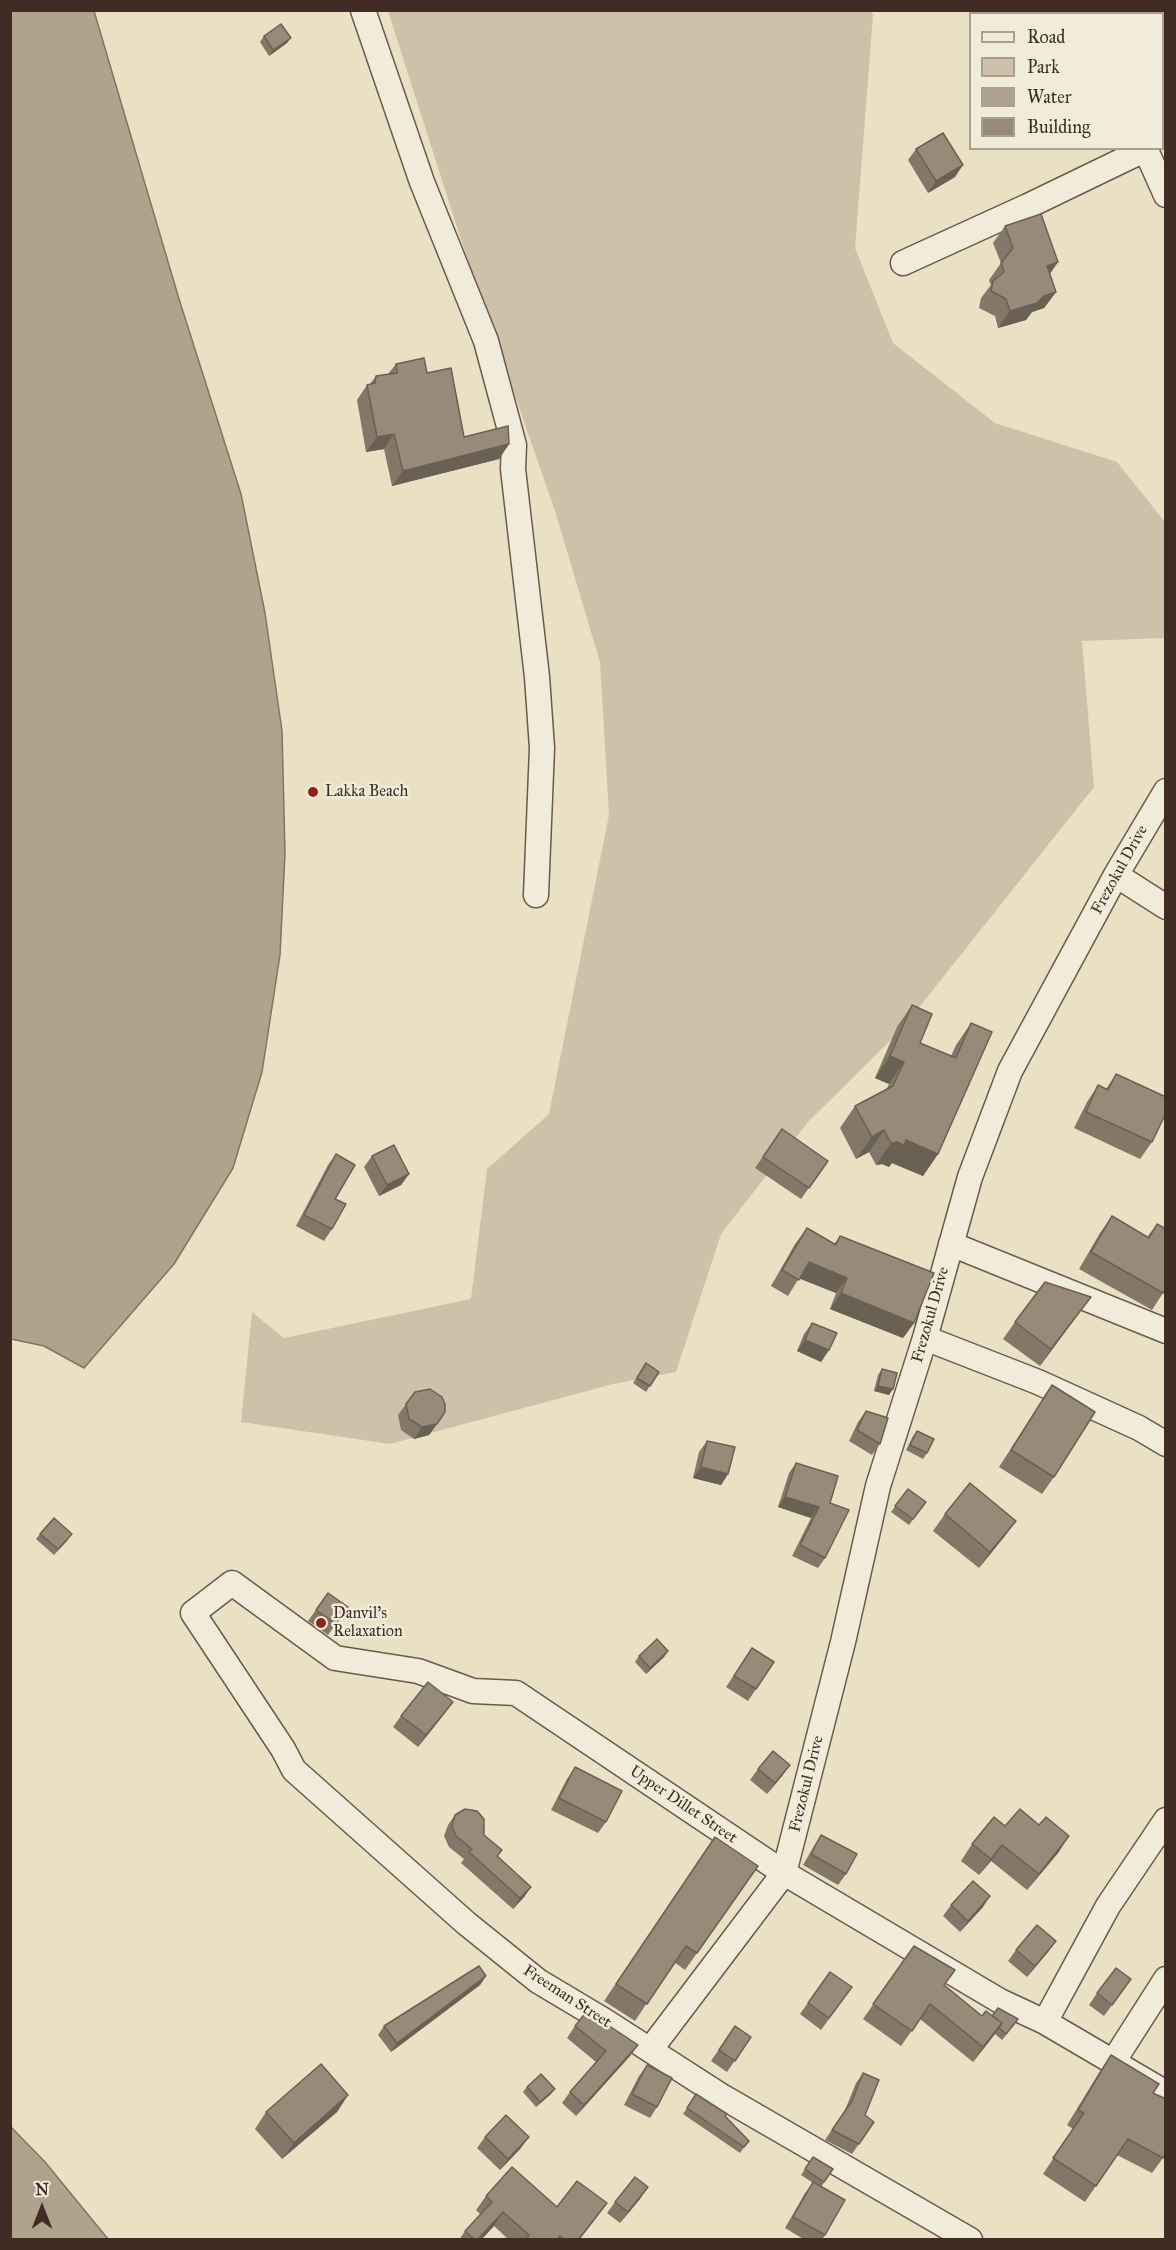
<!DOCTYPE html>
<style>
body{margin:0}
#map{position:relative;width:1176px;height:2250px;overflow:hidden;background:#eae1c4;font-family:"IM FELL Great Primer",serif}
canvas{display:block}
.frame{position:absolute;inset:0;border:12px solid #402c25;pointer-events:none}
.legend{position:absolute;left:969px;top:12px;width:195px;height:138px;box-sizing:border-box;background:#f1ecd9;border:2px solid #aa9f91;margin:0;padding:8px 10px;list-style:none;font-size:18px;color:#402c25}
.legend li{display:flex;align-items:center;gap:12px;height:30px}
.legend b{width:30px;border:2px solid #aa9f91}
.north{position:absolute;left:12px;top:2178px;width:60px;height:60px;-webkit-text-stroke:4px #f1ecd9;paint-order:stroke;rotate:0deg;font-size:16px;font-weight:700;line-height:24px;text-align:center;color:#402c25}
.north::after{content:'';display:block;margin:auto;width:21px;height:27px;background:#402c25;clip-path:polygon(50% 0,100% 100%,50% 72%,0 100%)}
</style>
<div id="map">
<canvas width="1176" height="2250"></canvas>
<div class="frame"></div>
<ul class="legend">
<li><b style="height:8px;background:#f1ecd9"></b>Road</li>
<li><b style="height:16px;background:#cdc2a9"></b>Park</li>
<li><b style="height:16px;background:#b0a38e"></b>Water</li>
<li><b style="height:16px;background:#988a78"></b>Building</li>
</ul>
<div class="north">N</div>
</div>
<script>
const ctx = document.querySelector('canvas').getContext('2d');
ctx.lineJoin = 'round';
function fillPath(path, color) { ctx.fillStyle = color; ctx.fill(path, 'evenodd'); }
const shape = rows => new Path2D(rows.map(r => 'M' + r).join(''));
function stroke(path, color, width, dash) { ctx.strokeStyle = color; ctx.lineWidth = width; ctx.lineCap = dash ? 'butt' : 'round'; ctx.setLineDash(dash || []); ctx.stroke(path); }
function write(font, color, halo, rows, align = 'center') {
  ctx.font = font + ' "IM FELL Great Primer",serif'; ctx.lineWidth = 5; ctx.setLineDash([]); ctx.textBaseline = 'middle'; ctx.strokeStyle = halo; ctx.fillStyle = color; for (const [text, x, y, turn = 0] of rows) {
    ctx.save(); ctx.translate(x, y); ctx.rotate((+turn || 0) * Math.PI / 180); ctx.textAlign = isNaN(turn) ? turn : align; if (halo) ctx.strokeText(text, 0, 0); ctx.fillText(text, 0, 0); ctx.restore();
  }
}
fillPath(shape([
 [388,11,871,11,873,15,855,248,893,343,995,423,1117,462,1165,522,1165,638,1082,641,1094,787,902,1029,808,1122,721,1234,676,1372,613,1384,390,1444,241,1422,252,1312,284,1338,471,1299,487,1169,549,1114,609,815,600,662,555,511,462,243]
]), '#cdc2a9');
const water = shape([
 [11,10,94,11,179,299,241,494,265,613,282,731,285,853,280,955,262,1072,233,1168,174,1264,84,1368,44,1346,11,1339,11,10],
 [10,2126,45,2162,108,2239,11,2239,10,2126]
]);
fillPath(water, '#b0a38e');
stroke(water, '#837364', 1.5);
const minor = shape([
 [363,10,422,182,486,341,514,445,513,469,537,677,542,748,536,895],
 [1051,10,1052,14],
 [1162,47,1166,46],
 [1145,148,1166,195],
 [903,263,1028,206,1146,149],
 [1116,875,1166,907],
 [951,1244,1166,1331],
 [925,1338,1038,1382,1139,1428,1166,1444],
 [1045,2022,1108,1906,1166,1820],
 [650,2050,784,1873,843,1642,878,1486,925,1338,970,1177,1010,1071,1116,875,1166,791],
 [1113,2062,1166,1979],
 [970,2240,723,2097,605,2021,538,1981,466,1923,294,1770,283,1749,193,1613,232,1583,335,1658,418,1671,473,1691,516,1693,784,1873,1000,2001,1045,2022,1166,2093]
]);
stroke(minor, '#6a594d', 27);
stroke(minor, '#f1ecd9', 24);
fillPath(shape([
 [264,36,287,43,269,56,260,42],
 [916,149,955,177,928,193,908,160],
 [1005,226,1058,262,1050,274,1056,292,1044,308,1032,312,1026,320,998,328,995,316,979,308,981,298,991,285,989,280,1001,263,993,243],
 [396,364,427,373,464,437,509,444,499,459,392,486,384,449,366,452,357,400,367,385,370,384,376,376,388,374],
 [912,1005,920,1043,951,1056,956,1045,971,1023,938,1154,923,1176,892,1163,889,1167,882,1164,876,1165,869,1152,856,1159,840,1128,855,1106,886,1090,889,1084,875,1078,897,1027],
 [1116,1074,1152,1142,1140,1159,1074,1128,1087,1102,1098,1085,1106,1089],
 [782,1129,828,1161,801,1199,755,1168],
 [336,1154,335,1199,332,1229,324,1241,296,1226,328,1165],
 [372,1156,409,1174,401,1185,379,1196,364,1167],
 [1112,1216,1147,1237,1157,1224,1163,1293,1152,1310,1079,1269,1100,1233],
 [807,1228,834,1244,840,1236,914,1323,903,1338,830,1309,836,1293,799,1278,788,1296,771,1286,795,1244],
 [1079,1313,1040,1366,1003,1339,1015,1322],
 [812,1323,829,1350,821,1362,797,1351,804,1334],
 [646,1363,659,1372,646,1392,633,1383],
 [882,1369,889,1395,874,1391,878,1375],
 [1052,1385,1054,1477,1042,1494,999,1467],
 [415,1392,437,1424,429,1435,414,1439,401,1430,398,1415],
 [866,1411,880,1444,872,1455,849,1441,858,1422],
 [917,1431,927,1453,923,1459,906,1450,913,1436],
 [707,1441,728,1474,721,1485,693,1478,699,1452],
 [796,1463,830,1503,825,1558,818,1568,792,1556,811,1518,778,1507,789,1473],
 [908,1489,926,1502,909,1525,891,1512],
 [945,1514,1016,1521,1004,1537,979,1568,933,1531],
 [40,1534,68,1540,54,1555,36,1539],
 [328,1593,348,1607,328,1635,308,1621],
 [752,1648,774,1662,748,1701,726,1687],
 [668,1651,664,1657,646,1674,635,1662,639,1656],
 [445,1713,418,1747,393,1727,401,1716],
 [575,1767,606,1822,598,1833,551,1810,567,1779],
 [758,1769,782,1776,767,1794,750,1780],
 [455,1815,484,1835,502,1850,498,1856,531,1887,524,1897,513,1909,461,1863,464,1859,449,1847,444,1836,448,1825],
 [1039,1825,1069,1836,1058,1853,1027,1890,991,1861,979,1875,961,1861,972,1844,1005,1826],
 [821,1835,846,1874,838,1885,803,1865,814,1846],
 [703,1854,758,1866,685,1970,674,1962,635,2021,604,2001],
 [951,1905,983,1907,960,1932,943,1916],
 [1056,1941,1048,1952,1027,1977,1008,1961,1016,1950],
 [914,1946,944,1985,982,2016,992,2016,1015,2024,1002,2040,995,2034,973,2062,920,2019,901,2046,863,2019],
 [830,1972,852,1987,821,2030,800,2014],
 [486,1976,480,1985,391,2052,378,2035,384,2026],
 [1131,1979,1104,2016,1089,2005,1097,1993],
 [575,2026,638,2045,630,2056,576,2116,562,2103,570,2092,596,2062,567,2038],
 [735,2026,751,2037,727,2072,711,2061],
 [1111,2055,1153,2093,1163,2158,1152,2173,1117,2155,1085,2202,1043,2174,1073,2129,1067,2125,1100,2071],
 [647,2065,657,2107,650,2118,624,2105,639,2076],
 [863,2073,865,2115,874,2122,852,2154,825,2140,845,2110,856,2083],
 [527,2087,551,2094,536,2107,523,2092],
 [696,2094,725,2117,745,2146,740,2153,683,2114],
 [348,2095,337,2112,282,2159,255,2129,266,2112],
 [485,2137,521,2148,500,2170,477,2148],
 [813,2157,833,2169,821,2187,825,2235,822,2240,805,2240,785,2228,805,2193,813,2183,801,2175],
 [486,2196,557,2207,597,2217,579,2240,509,2240,494,2226,481,2240,459,2240,465,2231,480,2214,476,2210],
 [640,2199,620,2223,607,2213,615,2202]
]), '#837767');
fillPath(shape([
 [291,38,287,43,269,56,273,50],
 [963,165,955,177,928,193,936,181],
 [1058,262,1046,279,1047,266],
 [1056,292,1044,308,1032,312,1026,320,998,328,1010,311,1044,296],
 [394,434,384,449,366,452,377,437],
 [509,444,499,459,392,486,403,471],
 [890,1056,904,1062,889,1084,875,1078],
 [884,1130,869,1152,856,1159,872,1137],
 [906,1140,938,1154,923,1176,892,1163,889,1167,882,1164,876,1165,891,1143],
 [409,1174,401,1185,379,1196,387,1185],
 [809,1262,847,1278,836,1293,798,1278],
 [841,1293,914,1323,903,1338,830,1309],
 [1091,1297,1079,1313,1040,1366,1051,1349],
 [805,1340,829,1350,821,1362,797,1351],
 [878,1386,893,1389,889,1395,874,1391],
 [437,1424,429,1435,414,1439,422,1427],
 [701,1467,728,1474,721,1485,693,1478],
 [785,1497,819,1507,811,1518,778,1507],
 [1016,1521,1004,1537,979,1568,990,1552],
 [668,1651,664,1657,646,1674,650,1668],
 [453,1702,445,1713,418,1747,426,1735],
 [790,1765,782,1776,767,1794,775,1783],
 [1069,1836,1058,1853,1027,1890,1039,1874],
 [1002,1845,991,1861,979,1875,991,1859],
 [531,1887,524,1897,513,1909,520,1898],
 [990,1896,983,1907,960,1932,968,1921],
 [1056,1941,1048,1952,1027,1977,1035,1966],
 [486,1976,480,1985,391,2052,397,2043],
 [1002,2023,992,2038,973,2062,983,2047],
 [638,2045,630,2056,576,2116,584,2105],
 [555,2089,551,2094,536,2107,540,2102],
 [348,2095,337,2112,282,2159,294,2143],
 [529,2137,521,2148,500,2170,508,2159],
 [648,2187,640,2199,620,2223,628,2212],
 [607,2203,579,2240,578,2240],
 [503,2212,494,2226,481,2240,477,2240]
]), '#6a6154');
const building = shape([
 [281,24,291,38,273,50,264,36,281,24],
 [943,133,963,165,936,181,916,149,943,133],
 [1041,214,1058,262,1047,266,1056,292,1044,296,1037,303,1010,311,1006,299,991,291,993,281,1004,272,1001,263,1013,248,1005,226,1041,214],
 [424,358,427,373,451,368,464,437,508,426,509,444,403,471,394,434,377,437,367,385,375,383,376,376,397,373,396,364,424,358],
 [912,1005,932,1014,920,1043,956,1058,971,1023,992,1032,938,1154,906,1140,904,1145,897,1142,891,1143,884,1130,872,1137,855,1106,893,1086,904,1062,890,1056,912,1005],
 [1116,1074,1166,1097,1166,1113,1152,1142,1086,1112,1098,1085,1108,1090,1116,1074],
 [782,1129,828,1161,809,1188,763,1157,782,1129],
 [394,1145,409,1174,387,1185,372,1156,394,1145],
 [336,1154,355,1165,335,1199,346,1204,332,1229,304,1215,336,1154],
 [1112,1216,1149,1238,1157,1224,1166,1229,1166,1289,1163,1293,1091,1252,1112,1216],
 [807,1228,836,1245,840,1236,934,1273,914,1323,841,1293,847,1278,809,1262,799,1280,782,1270,807,1228],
 [1045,1282,1091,1297,1051,1349,1015,1322,1045,1282],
 [812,1323,837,1333,829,1350,805,1340,812,1323],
 [646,1363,659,1372,650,1386,637,1378,646,1363],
 [882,1369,897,1373,893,1389,878,1386,882,1369],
 [1052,1385,1095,1412,1054,1477,1011,1450,1052,1385],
 [430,1389,442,1397,445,1404,445,1412,437,1424,422,1427,409,1419,406,1404,415,1392,430,1389],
 [866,1411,888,1418,880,1444,857,1430,866,1411],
 [917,1431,934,1439,927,1453,910,1445,917,1431],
 [707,1441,735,1447,728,1474,701,1467,707,1441],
 [796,1463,838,1476,830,1503,849,1510,825,1558,800,1545,819,1507,785,1497,796,1463],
 [970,1483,1016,1521,990,1552,945,1514,970,1483],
 [908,1489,926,1502,913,1519,895,1506,908,1489],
 [54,1518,72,1534,58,1549,40,1534,54,1518],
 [328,1593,348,1607,336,1624,316,1610,328,1593],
 [657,1639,668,1651,650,1668,639,1656,657,1639],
 [752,1648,774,1662,756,1689,734,1676,752,1648],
 [428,1682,453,1702,426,1735,401,1716,428,1682],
 [773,1751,790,1765,775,1783,758,1769,773,1751],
 [575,1767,622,1791,606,1822,559,1798,575,1767],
 [465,1809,477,1811,484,1819,484,1835,502,1850,497,1856,531,1887,520,1898,469,1852,472,1849,456,1836,452,1826,455,1815,465,1809],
 [1020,1809,1039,1825,1046,1817,1069,1836,1039,1874,1002,1845,991,1859,972,1844,994,1817,1005,1826,1020,1809],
 [821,1835,857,1854,846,1874,811,1854,821,1835],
 [715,1837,758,1866,697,1953,686,1946,647,2004,616,1984,715,1837],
 [973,1881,990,1896,968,1921,951,1905,973,1881],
 [1037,1925,1056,1941,1035,1966,1016,1950,1037,1925],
 [914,1946,955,1970,944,1985,982,2016,986,2011,1002,2023,983,2047,930,2004,912,2031,873,2004,914,1946],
 [479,1966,486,1976,397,2043,384,2026,479,1966],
 [1116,1968,1131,1979,1112,2005,1097,1993,1116,1968],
 [830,1972,852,1987,829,2018,808,2003,830,1972],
 [998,2008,1018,2019,1006,2034,999,2028,1002,2023,992,2016,998,2008],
 [587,2011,638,2045,584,2105,570,2092,606,2051,575,2026,587,2011],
 [735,2026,751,2037,735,2061,719,2050,735,2026],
 [1111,2055,1159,2084,1153,2093,1166,2099,1166,2153,1163,2158,1128,2139,1096,2186,1053,2158,1084,2113,1078,2110,1111,2055],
 [321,2064,348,2095,294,2143,266,2112,321,2064],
 [647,2065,672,2078,657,2107,632,2094,647,2065],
 [863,2073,879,2080,865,2115,874,2122,859,2144,832,2130,852,2101,863,2073],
 [541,2074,555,2089,540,2102,527,2087,541,2074],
 [696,2094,727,2114,725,2116,749,2141,744,2147,687,2108,696,2094],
 [506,2115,529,2137,508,2159,485,2137,506,2115],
 [813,2157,833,2169,824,2182,805,2169,813,2157],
 [512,2167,557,2207,577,2181,607,2203,578,2240,564,2240,560,2236,557,2240,526,2240,529,2235,503,2212,477,2240,475,2240,465,2231,492,2202,486,2196,512,2167],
 [635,2177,648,2187,628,2212,615,2202,635,2177],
 [813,2182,845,2200,825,2235,793,2217,813,2182]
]);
fillPath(building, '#988a78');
stroke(building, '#6a6154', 1.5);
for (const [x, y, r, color] of [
 [313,792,6,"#8f2418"],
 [321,1623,6,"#8f2418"]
]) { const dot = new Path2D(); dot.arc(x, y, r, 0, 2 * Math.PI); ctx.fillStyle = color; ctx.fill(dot); stroke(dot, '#f1ecd9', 2); }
write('16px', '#402c25', '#f1ecd9', [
 ["Lakka Beach",325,792],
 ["Danvil's",333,1614],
 ["Relaxation",333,1632]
], 'left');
write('16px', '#402c25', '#f1ecd9', [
 ["Frezokul Drive",1120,870,-61],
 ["Frezokul Drive",931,1315,-74],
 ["Frezokul Drive",807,1784,-76],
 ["Upper Dillet Street",683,1805,34],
 ["Freeman Street",567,1997,33]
]);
</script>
